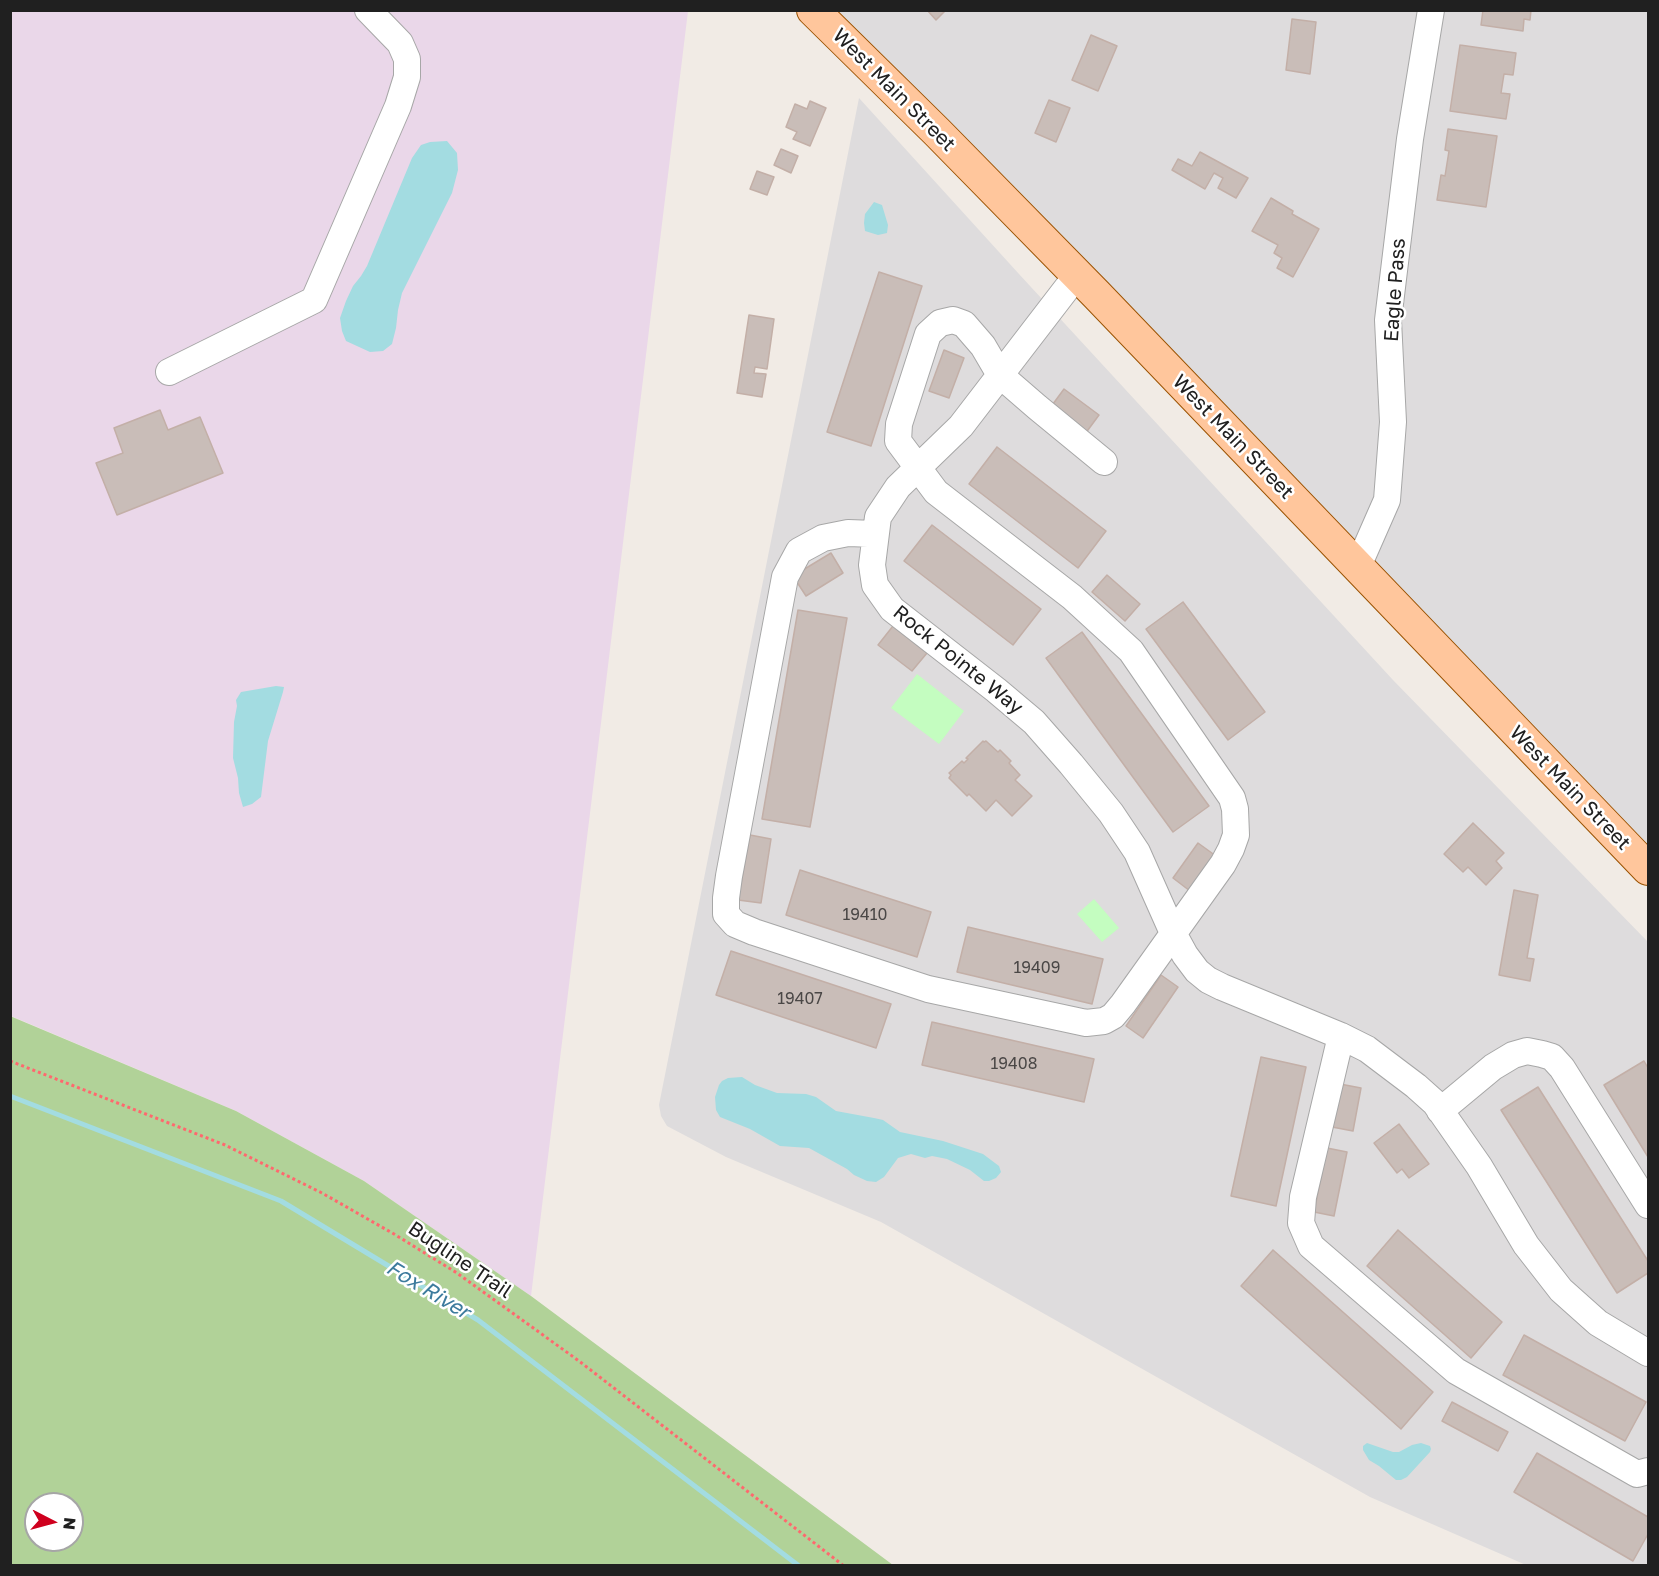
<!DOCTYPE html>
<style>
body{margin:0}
#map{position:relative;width:1659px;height:1576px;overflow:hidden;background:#f1ebe5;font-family:"Golos Text",sans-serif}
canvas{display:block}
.frame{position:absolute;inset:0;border:12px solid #202020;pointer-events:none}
.north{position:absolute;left:24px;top:1492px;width:60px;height:60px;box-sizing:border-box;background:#fff;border:2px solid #a6a6a6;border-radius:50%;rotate:96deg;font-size:16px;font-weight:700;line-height:24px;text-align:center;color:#202020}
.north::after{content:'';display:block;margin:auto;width:21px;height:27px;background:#cf001e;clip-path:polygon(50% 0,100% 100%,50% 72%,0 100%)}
</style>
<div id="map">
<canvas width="1659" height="1576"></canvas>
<div class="frame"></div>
<div class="north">N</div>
</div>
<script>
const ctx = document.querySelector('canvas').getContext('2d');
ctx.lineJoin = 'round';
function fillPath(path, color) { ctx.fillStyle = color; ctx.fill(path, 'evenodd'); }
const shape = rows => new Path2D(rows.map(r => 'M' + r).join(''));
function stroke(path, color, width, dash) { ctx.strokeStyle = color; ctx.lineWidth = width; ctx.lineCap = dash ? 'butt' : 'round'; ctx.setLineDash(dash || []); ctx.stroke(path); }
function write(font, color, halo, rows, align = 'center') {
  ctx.font = font + ' "Golos Text",sans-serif'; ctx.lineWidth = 5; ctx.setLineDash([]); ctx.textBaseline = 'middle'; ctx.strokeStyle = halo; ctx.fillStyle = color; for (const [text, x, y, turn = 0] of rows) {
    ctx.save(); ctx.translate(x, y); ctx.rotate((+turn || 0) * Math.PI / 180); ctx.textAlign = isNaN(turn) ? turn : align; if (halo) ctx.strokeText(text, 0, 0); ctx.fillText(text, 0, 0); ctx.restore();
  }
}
fillPath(shape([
 [832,11,1648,11,1648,847,1475,666],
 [859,98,1019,274,1393,680,1648,942,1648,1565,1526,1565,1370,1497,881,1222,726,1157,667,1126,661,1116,659,1105]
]), '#dedcdd');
fillPath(shape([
 [10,11,688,11,531,1296,364,1181,236,1111,11,1016]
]), '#ead7e9');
fillPath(shape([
 [10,1016,236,1111,364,1181,531,1296,893,1565,11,1565],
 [36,1504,72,1504,72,1540,36,1540]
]), '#b1d298');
fillPath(shape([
 [917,674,964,711,939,744,891,708],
 [1094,899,1119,928,1102,942,1077,914]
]), '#c4fdc0');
fillPath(shape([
 [447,141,457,153,458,170,452,193,402,293,398,310,396,328,392,344,383,351,370,352,346,341,342,331,340,318,346,301,353,286,361,276,367,266,412,158,421,145,430,142],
 [874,202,882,205,888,225,887,233,878,235,865,231,864,223,865,214],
 [276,686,284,687,283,692,268,741,261,797,252,804,243,807,239,793,238,778,233,758,234,722,237,706,236,700,241,692],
 [742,1077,755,1085,777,1093,806,1094,816,1097,836,1111,874,1118,883,1120,900,1132,943,1141,983,1154,999,1166,1001,1172,996,1178,989,1181,984,1181,970,1170,947,1159,932,1156,925,1158,911,1154,898,1158,884,1177,876,1182,867,1181,854,1175,847,1169,809,1148,780,1146,750,1129,720,1117,716,1110,715,1097,719,1085,722,1081,728,1078],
 [1367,1443,1393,1452,1399,1452,1412,1445,1421,1443,1430,1446,1431,1449,1430,1452,1407,1477,1401,1480,1396,1480,1379,1466,1369,1460,1363,1450,1363,1446]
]), '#a3dce1');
stroke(shape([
 [10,1096,281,1201,478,1320,799,1566]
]), '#a3dce1', 5);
const building = shape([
 [927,10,946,10,936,20,927,10],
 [1483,10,1531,10,1530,20,1524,19,1523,31,1481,25,1483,10],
 [1292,19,1316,22,1310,74,1286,70,1292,19],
 [1091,35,1117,46,1098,91,1072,80,1091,35],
 [1460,45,1516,53,1513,75,1504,74,1501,93,1510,94,1506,119,1450,111,1460,45],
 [1049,100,1070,108,1056,142,1035,133,1049,100],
 [810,101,826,108,810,146,793,139,797,132,786,127,795,104,807,109,810,101],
 [1448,129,1497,136,1486,207,1437,200,1441,175,1445,176,1449,151,1445,150,1448,129],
 [781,149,798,156,791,173,774,165,781,149],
 [1200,152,1248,178,1236,198,1218,188,1223,178,1214,173,1205,189,1172,170,1178,159,1192,166,1200,152],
 [757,171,774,177,767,195,750,189,757,171],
 [1271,198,1293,211,1292,214,1319,229,1293,277,1277,268,1282,258,1274,253,1278,245,1252,231,1271,198],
 [879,272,922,286,871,446,827,432,879,272],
 [749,315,774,319,767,369,755,367,754,373,766,374,762,397,737,393,749,315],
 [944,350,964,358,949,398,929,391,944,350],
 [1064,389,1099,415,1085,434,1050,408,1064,389],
 [160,410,168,430,200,417,223,473,117,515,96,463,123,453,114,428,160,410],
 [997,447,1106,531,1078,568,969,484,997,447],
 [932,525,1041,609,1013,645,904,561,932,525],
 [831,553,843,573,806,596,793,576,831,553],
 [1107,575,1140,604,1125,621,1092,592,1107,575],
 [1183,602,1265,712,1228,740,1146,629,1183,602],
 [798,610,847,618,810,827,762,819,798,610],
 [893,626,927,653,912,671,878,645,893,626],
 [1082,632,1209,806,1173,832,1046,658,1082,632],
 [983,741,984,742,986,741,998,752,1000,750,1011,761,1009,763,1020,775,1015,780,1032,796,1012,816,996,800,986,811,969,794,967,796,949,778,951,775,949,773,962,761,964,763,968,759,966,758,983,741],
 [1473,823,1504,853,1496,861,1502,868,1486,885,1468,867,1463,872,1444,854,1473,823],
 [750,835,771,839,761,903,738,900,750,835],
 [1198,843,1216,856,1190,891,1173,878,1198,843],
 [800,870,931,912,917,957,786,915,800,870],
 [1514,890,1538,895,1527,958,1534,959,1530,981,1499,975,1514,890],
 [968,927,1103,959,1092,1004,957,972,968,927],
 [731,951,891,1004,876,1048,716,995,731,951],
 [1161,975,1178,987,1143,1038,1126,1026,1161,975],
 [932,1022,1094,1059,1084,1102,922,1065,932,1022],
 [1261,1057,1306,1067,1276,1206,1231,1196,1261,1057],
 [1644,1061,1648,1068,1648,1157,1604,1085,1644,1061],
 [1340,1084,1361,1088,1353,1131,1332,1127,1340,1084],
 [1538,1087,1648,1261,1648,1273,1617,1293,1501,1110,1538,1087],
 [1399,1124,1429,1164,1409,1178,1402,1169,1397,1173,1374,1143,1399,1124],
 [1327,1148,1347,1152,1334,1216,1314,1212,1327,1148],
 [1398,1230,1502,1322,1471,1358,1367,1266,1398,1230],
 [1273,1250,1433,1392,1401,1429,1241,1286,1273,1250],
 [1524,1335,1646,1402,1625,1441,1503,1375,1524,1335],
 [1452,1402,1508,1432,1498,1451,1442,1421,1452,1402],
 [1537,1453,1648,1517,1648,1534,1633,1561,1514,1492,1537,1453]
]);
fillPath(building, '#c9bdb8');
stroke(building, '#c3afa7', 1.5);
const minor = shape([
 [1077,275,961,426,898,487,878,517,872,565,875,585,892,609,996,690,1034,722,1071,764,1111,813,1137,852,1173,933,1185,955,1197,971,1208,980,1222,987,1341,1036,1367,1049,1416,1086,1435,1103,1479,1166,1526,1245,1561,1290,1598,1323,1648,1353],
 [169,372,314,300,398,106,407,77,407,59,400,43,368,10],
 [875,534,848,533,823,538,799,551,785,577,729,876,726,898,726,914,735,924,754,932,928,989,1086,1023,1104,1021,1113,1016,1123,1004,1223,864,1231,849,1236,835,1235,809,1232,798,1131,651,1072,597,936,492,898,441,899,424,928,334,940,323,953,320,964,324,983,346,1000,375,1037,407,1104,462],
 [1358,566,1387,500,1393,422,1388,320,1410,139,1431,10],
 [1341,1036,1303,1197,1301,1223,1311,1246,1456,1371,1637,1474,1648,1471],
 [1440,1111,1493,1067,1513,1055,1527,1051,1542,1054,1552,1057,1562,1068,1648,1205]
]);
const major = shape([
 [813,10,937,132,1096,294,1648,869]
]);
stroke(minor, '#a7a7a7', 28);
stroke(major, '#9b5200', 34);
stroke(shape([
 [10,1061,225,1145,322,1193,394,1234,457,1273,579,1361,844,1566]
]), '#ff686e', 3, [3, 3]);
stroke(minor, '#fff', 26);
stroke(major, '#ffc69c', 32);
write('16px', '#4a4746', null, [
 ["19410",865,915],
 ["19409",1037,968],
 ["19407",800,999],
 ["19408",1014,1064]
]);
write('20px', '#202020', '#fff', [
 ["West Main Street",894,90,45],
 ["Eagle Pass",1395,290,-86],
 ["West Main Street",1233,437,46],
 ["Rock Pointe Way",958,660,39],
 ["West Main Street",1570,788,46],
 ["Bugline Trail",460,1260,34]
]);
write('italic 21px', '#3d7b9d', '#fff', [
 ["Fox River",428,1290,31]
]);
</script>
